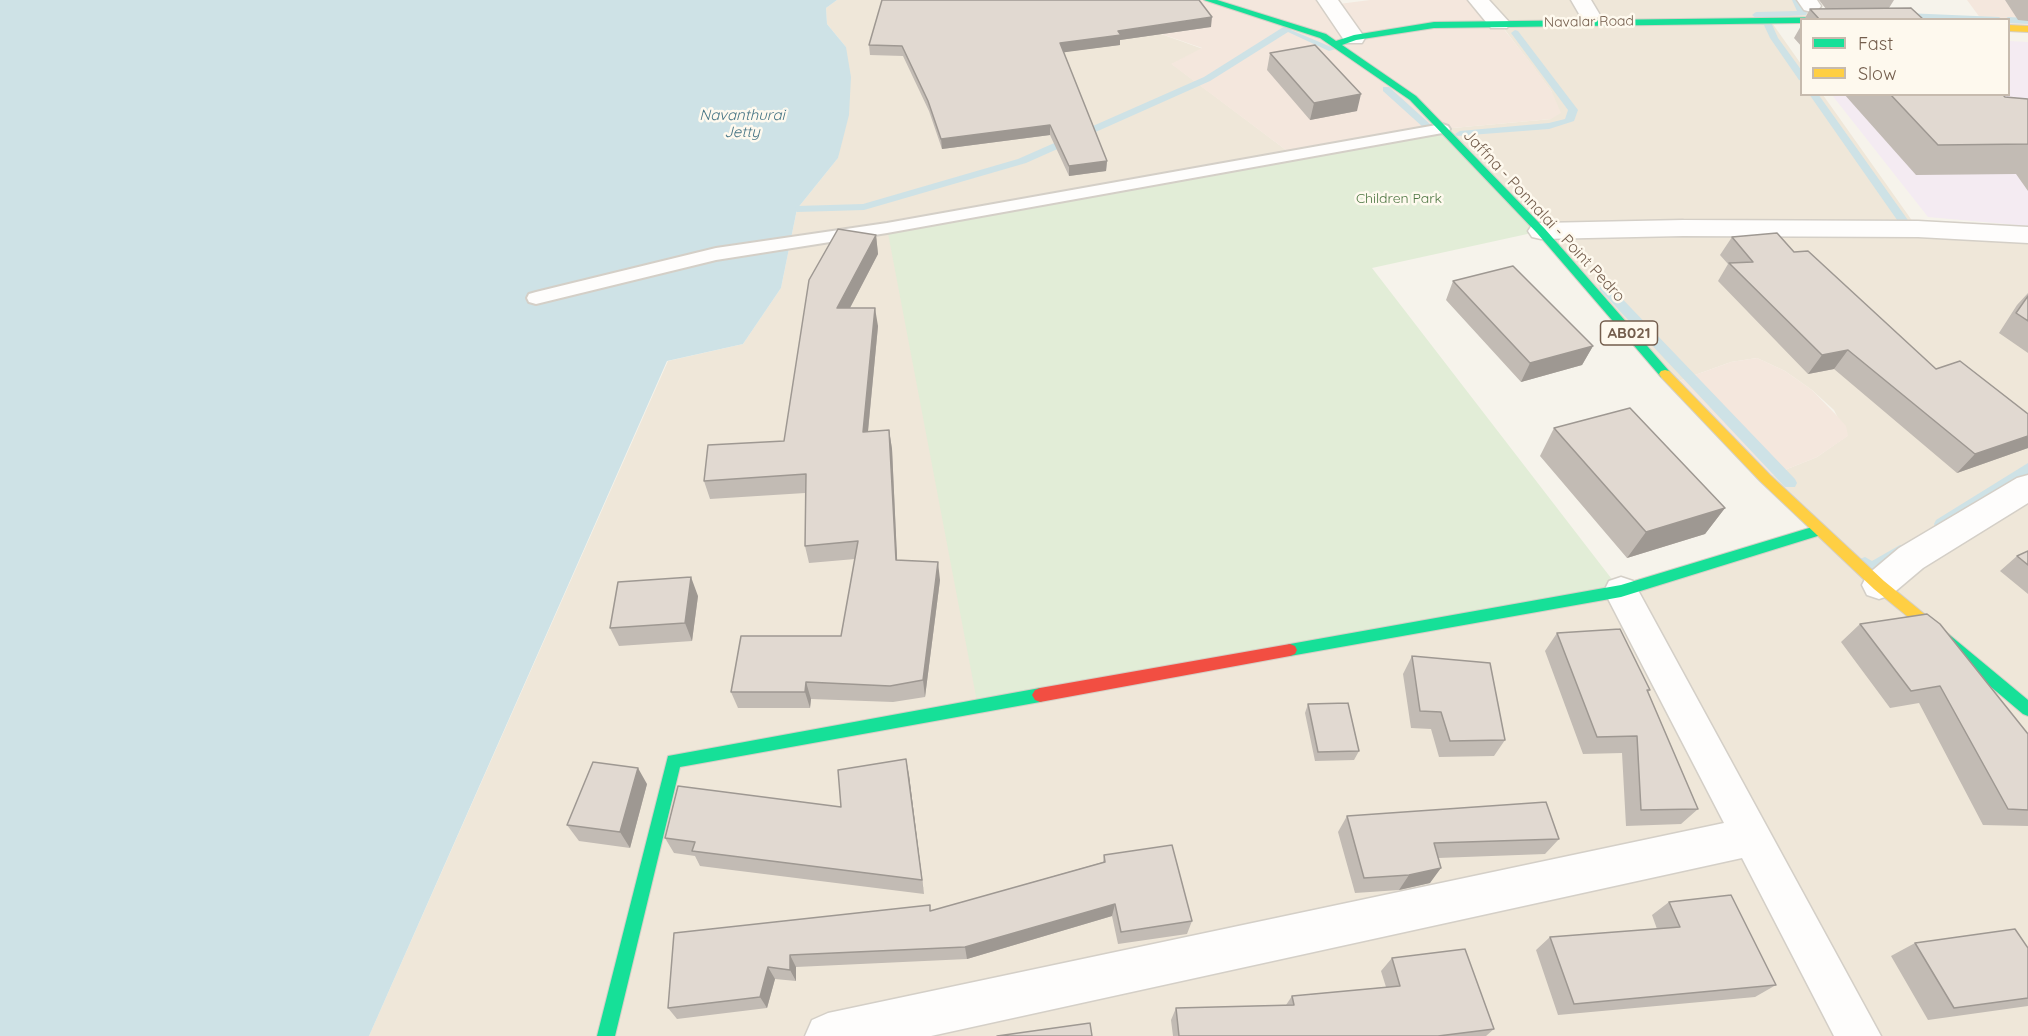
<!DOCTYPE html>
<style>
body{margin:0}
#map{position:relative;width:2028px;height:1036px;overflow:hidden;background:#f6f3eb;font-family:Quicksand,sans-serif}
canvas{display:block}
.legend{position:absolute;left:1800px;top:18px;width:210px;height:78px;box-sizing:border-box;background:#fef9ee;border:2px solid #c7bbae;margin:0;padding:8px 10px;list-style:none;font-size:18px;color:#745e4d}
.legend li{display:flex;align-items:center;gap:12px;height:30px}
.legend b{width:30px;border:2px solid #c7bbae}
</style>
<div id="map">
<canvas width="2028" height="1036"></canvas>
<ul class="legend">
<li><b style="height:8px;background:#16e098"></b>Fast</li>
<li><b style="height:8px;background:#ffcf43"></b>Slow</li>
</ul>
</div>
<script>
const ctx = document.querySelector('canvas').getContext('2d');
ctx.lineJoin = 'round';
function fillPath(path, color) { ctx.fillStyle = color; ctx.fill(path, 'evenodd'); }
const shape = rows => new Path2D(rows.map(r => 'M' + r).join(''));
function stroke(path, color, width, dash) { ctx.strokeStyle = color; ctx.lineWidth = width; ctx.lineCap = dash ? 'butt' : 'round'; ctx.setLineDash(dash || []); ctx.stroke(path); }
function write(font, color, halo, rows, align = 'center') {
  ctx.font = font + ' Quicksand,sans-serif'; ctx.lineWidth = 5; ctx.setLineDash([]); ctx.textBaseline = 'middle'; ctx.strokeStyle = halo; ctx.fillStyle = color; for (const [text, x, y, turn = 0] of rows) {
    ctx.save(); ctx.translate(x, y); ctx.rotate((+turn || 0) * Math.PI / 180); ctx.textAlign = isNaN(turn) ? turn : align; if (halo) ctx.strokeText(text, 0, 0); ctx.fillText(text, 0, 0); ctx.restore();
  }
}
fillPath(shape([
 [837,0,1091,0,1136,25,1203,49,1172,64,1294,156,887,228,1621,591,1818,530,1765,478,1817,457,1847,436,1834,410,1812,390,1785,371,1757,358,1731,362,1673,383,1442,129,1551,119,1552,92,1499,22,1474,0,1808,0,1821,19,1770,20,1801,64,1802,94,1823,95,1918,229,2028,235,2028,1036,369,1036,668,361,743,344,781,288,797,209,838,158,846,47,827,24,826,8]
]), '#efe7d9');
fillPath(shape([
 [1091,0,1316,0,1331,5,1370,0,1474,0,1499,23,1534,67,1552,92,1561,113,1551,119,1442,129,1294,156,1171,64,1202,48,1136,25],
 [1967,0,2028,0,2028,29,2009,28,2008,20,1981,19],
 [1757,358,1785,371,1812,390,1840,419,1846,426,1848,436,1817,457,1765,478,1673,383,1731,362]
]), '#f4e7dd');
fillPath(shape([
 [2009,41,2028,42,2028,226,1928,217,1832,95,2008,94]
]), '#f4ebf2');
fillPath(shape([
 [1442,129,1541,231,1372,268,1621,591,978,707,887,228]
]), '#e2edd7');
fillPath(shape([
 [0,0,837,0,826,8,827,24,846,47,851,77,849,115,838,158,797,209,781,288,743,344,667,361,369,1036,0,1036]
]), '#cee2e6');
fillPath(shape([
 [1792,0,1800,0,1807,13,1806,15,1756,18,1752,15,1756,12,1797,11,1792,0],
 [1905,13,1999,17,2003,20,1902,18,1901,16,1905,13],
 [2008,17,2028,18,2028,24,2008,23,2008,20,2004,20,2008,17],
 [1751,20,1770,20,1778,38,1802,71,1802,81,1799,80,1770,38,1764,25,1751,24,1751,20],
 [1285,26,1291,26,1291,30,1336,49,1329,51,1288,32,1210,81,1026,163,864,210,797,212,792,209,797,206,863,204,1018,159,1204,77,1285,26],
 [1515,30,1518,31,1578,110,1574,121,1549,129,1457,136,1455,134,1460,131,1549,123,1565,119,1568,110,1511,33,1515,30],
 [1383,87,1389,87,1430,124,1430,128,1424,128,1383,91,1383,87],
 [1809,94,1818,94,1910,223,1910,227,1902,227,1809,94],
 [1605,284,1609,285,1795,479,1797,483,1795,487,1785,487,1601,291,1599,288,1605,284],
 [2028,463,2028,474,1946,528,1936,528,1934,524,1936,520,2028,463],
 [1900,545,1905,546,1907,550,1905,554,1876,573,1866,573,1858,563,1860,559,1865,557,1872,561,1900,545]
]), '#cee2e6');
const lane = shape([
 [1442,124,1448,126,1450,129,1448,132,887,233,716,260,536,304,529,302,527,298,529,294,536,292,716,248,887,223,1442,124]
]);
const street = shape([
 [1317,0,1338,0,1365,38,1362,43,1346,43,1317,0],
 [1468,0,1489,0,1510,23,1507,28,1491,28,1468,0],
 [1571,0,1591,0,1600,15,1596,19,1589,21,1582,19,1571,0],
 [1797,0,1817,0,1821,6,1818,10,1811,12,1804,10,1797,0],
 [1683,220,1918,221,2028,227,2028,243,1918,237,1683,236,1541,239,1532,237,1528,231,1532,225,1541,223,1683,220],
 [2028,475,2028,503,1923,568,1891,595,1879,599,1867,595,1862,585,1867,575,1899,548,2017,478,2028,475],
 [1621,577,1633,581,1881,1036,1834,1036,1742,858,931,1036,805,1036,812,1020,828,1013,1724,823,1604,591,1609,581,1621,577]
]);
const fast = shape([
 [1204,0,1217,0,1326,34,1336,41,1354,35,1434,22,1843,17,1847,20,1802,20,1802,23,1434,28,1356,40,1342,45,1416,96,1545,229,1669,371,1671,374,1669,377,1665,378,1661,377,1537,233,1410,100,1320,38,1204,0],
 [1819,525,1824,526,1826,530,1824,534,1621,597,1290,656,1285,654,1283,650,1285,646,1290,644,1621,585,1819,525],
 [1923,615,1928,617,2028,700,2028,716,2023,714,1918,625,1916,621,1918,617,1923,615],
 [1040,688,1045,690,1048,695,1045,700,1040,702,680,767,615,1036,597,1036,668,756,1040,688]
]);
const slow = shape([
 [2008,25,2028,26,2028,32,2008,31,2008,25],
 [1665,370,1669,371,1770,475,1884,581,1928,617,1930,621,1928,625,1923,627,1918,625,1874,589,1760,481,1661,377,1659,374,1661,371,1665,370]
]);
const jam = shape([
 [1290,644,1295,646,1297,650,1295,654,1290,656,1040,702,1035,700,1032,695,1035,690,1040,688,1290,644]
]);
stroke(lane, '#d4cfc7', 4);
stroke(street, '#d4cfc7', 3);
stroke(fast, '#d4cfc6', 2);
stroke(slow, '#d4cfc6', 2);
stroke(jam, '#d4cfc6', 2);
fillPath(lane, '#fefdfc');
fillPath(street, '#fefdfc');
fillPath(fast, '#16e098');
fillPath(slow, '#ffcf43');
fillPath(jam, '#f24e42');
fillPath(shape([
 [1819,0,1894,0,1889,8,1924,20,1804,20,1810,9,1826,9],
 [2005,0,2028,0,2028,21,2018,20],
 [1802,24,1802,47,1794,38],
 [1211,27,1120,40,1120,45,1063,52,1107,161,1106,171,1069,176,1050,135,942,149,929,111,903,56,870,55,869,45],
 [1270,53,1357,111,1310,120,1267,70],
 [1844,94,2002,94,2005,97,2028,99,2028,191,2016,174,1916,175],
 [876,235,878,254,850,308,878,326,868,432,889,430,892,449,897,560,940,580,925,697,893,702,811,699,810,708,738,708,731,692,841,636,855,559,809,563,805,546,805,493,710,499,704,481,784,441],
 [1732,237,1794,252,1936,369,2028,414,2028,448,1957,473,1834,369,1808,374,1718,281,1728,264,1720,255],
 [1453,281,1593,346,1582,365,1521,382,1446,300],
 [2028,293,2028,353,1999,333,2017,305],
 [1554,428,1725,508,1705,534,1627,558,1540,456],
 [2028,551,2028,594,2000,571,2017,556],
 [698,596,692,641,619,646,610,628],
 [1860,624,2028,734,2028,826,1983,825,1919,703,1890,708,1841,642],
 [1557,633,1650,690,1648,692,1698,809,1681,824,1626,826,1622,753,1583,754,1545,651],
 [1412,656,1505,740,1494,756,1439,757,1431,729,1411,728,1403,674],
 [1308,704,1359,751,1354,760,1315,761,1305,713],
 [909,775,924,894,700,866,695,856,674,853,665,838,841,807],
 [647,784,630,848,579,841,567,825],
 [1347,816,1559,839,1545,854,1438,858,1430,883,1399,890,1355,893,1338,832],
 [1104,855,1192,921,1187,934,1118,944,1112,916,967,959,796,967,796,981,775,979,767,1008,677,1019,668,1008,674,933,931,911,1103,862],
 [1669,902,1776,985,1755,997,1558,1015,1536,950,1550,937,1657,929,1652,915],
 [1915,943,2028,948,2028,1006,1928,1020,1891,956],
 [1392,958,1494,1029,1486,1036,1173,1036,1171,1020,1176,1008,1286,1005,1292,996,1386,987,1381,971]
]), '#c2bbb4');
fillPath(shape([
 [1212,17,1211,27,1120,40,1120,45,1059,53,1060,43,1118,31],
 [1361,94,1357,111,1310,120,1314,103],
 [1050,125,1050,135,942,149,941,139],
 [1107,161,1106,171,1069,176,1069,166],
 [876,235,878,254,840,327,837,308],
 [875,308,878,326,866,451,863,432],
 [1593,346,1582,365,1521,382,1530,363],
 [1848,350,1834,369,1808,374,1822,355],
 [889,430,892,449,898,578,896,560],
 [2028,436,2028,448,1957,473,1975,454],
 [1725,508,1705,534,1627,558,1646,532],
 [938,562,940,580,925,697,923,680],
 [691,577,698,596,692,641,685,623],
 [806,682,811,699,810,708,805,692],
 [906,759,909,775,924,894,922,880],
 [638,768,647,784,630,848,620,832],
 [1441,868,1430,883,1399,890,1409,875],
 [1115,904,1112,916,967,959,965,947],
 [790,955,796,967,796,981,790,970],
 [768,967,775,979,767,1008,760,997]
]), '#9e9892');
const building = shape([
 [882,0,1199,0,1212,17,1118,31,1121,35,1060,43,1107,161,1069,166,1050,125,941,139,928,101,902,46,869,45,882,0],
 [1911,8,1924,20,1820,20,1810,9,1911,8],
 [1315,45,1361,94,1314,103,1270,53,1315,45],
 [1890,94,2002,94,2005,97,2028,99,2028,144,1938,145,1890,94],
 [838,229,876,235,837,308,875,308,863,432,889,430,896,560,938,562,923,680,890,686,806,682,805,692,731,692,741,636,841,636,858,541,805,546,806,474,704,481,708,445,784,441,809,280,838,229],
 [1777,233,1794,252,1808,251,1936,369,1960,361,2028,414,2028,436,1975,454,1848,350,1822,355,1729,263,1753,262,1732,237,1777,233],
 [1513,266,1593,346,1530,363,1453,281,1513,266],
 [2028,296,2028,321,2016,313,2028,296],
 [1630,408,1725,508,1646,532,1554,428,1630,408],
 [2028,551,2028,565,2017,556,2028,551],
 [691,577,685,623,610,628,618,582,691,577],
 [1927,614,1940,624,2028,734,2028,810,2008,809,1940,686,1911,691,1860,624,1927,614],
 [1620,629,1650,690,1647,690,1698,809,1641,810,1637,736,1597,737,1557,633,1620,629],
 [1412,656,1490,663,1505,740,1450,741,1441,712,1420,711,1412,656],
 [1348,703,1359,751,1318,752,1308,704,1348,703],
 [906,759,922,880,692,851,695,842,665,838,678,786,841,807,838,770,906,759],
 [593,762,638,768,620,832,567,825,593,762],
 [1546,802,1559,839,1434,843,1441,868,1409,875,1364,878,1347,816,1546,802],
 [1172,845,1192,921,1121,932,1115,904,965,947,790,955,790,970,768,967,760,997,668,1008,674,933,930,905,930,911,1105,862,1104,855,1172,845],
 [1731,895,1776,985,1574,1004,1550,937,1680,927,1669,902,1731,895],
 [2015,929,2028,948,2028,998,1954,1008,1915,943,2015,929],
 [1465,949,1494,1029,1438,1036,1179,1036,1176,1008,1294,1005,1292,996,1400,986,1392,958,1465,949],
 [1090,1023,1092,1036,997,1036,1090,1023]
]);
fillPath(building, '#e1d9d1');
stroke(building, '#9e9892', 1.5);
write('14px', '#745e4d', '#fef9ee', [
 ["Navalar Road",1589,22,-1]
]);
write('14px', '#507845', '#fef9ee', [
 ["Children Park",1399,199]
]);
write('italic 15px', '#477585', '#fef9ee', [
 ["Navanthurai",742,115],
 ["Jetty",742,132]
]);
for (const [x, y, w] of [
 [1629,333,57]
]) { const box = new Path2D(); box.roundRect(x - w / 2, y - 12, w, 24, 4.5); ctx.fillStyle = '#fef9ee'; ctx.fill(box); stroke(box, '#745e4d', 1.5); }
write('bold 15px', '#745e4d', null, [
 ["AB021",1629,333]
]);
write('16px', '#745e4d', '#fef9ee', [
 ["Jaffna - Ponnalai - Point Pedro",1544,216,47]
]);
</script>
